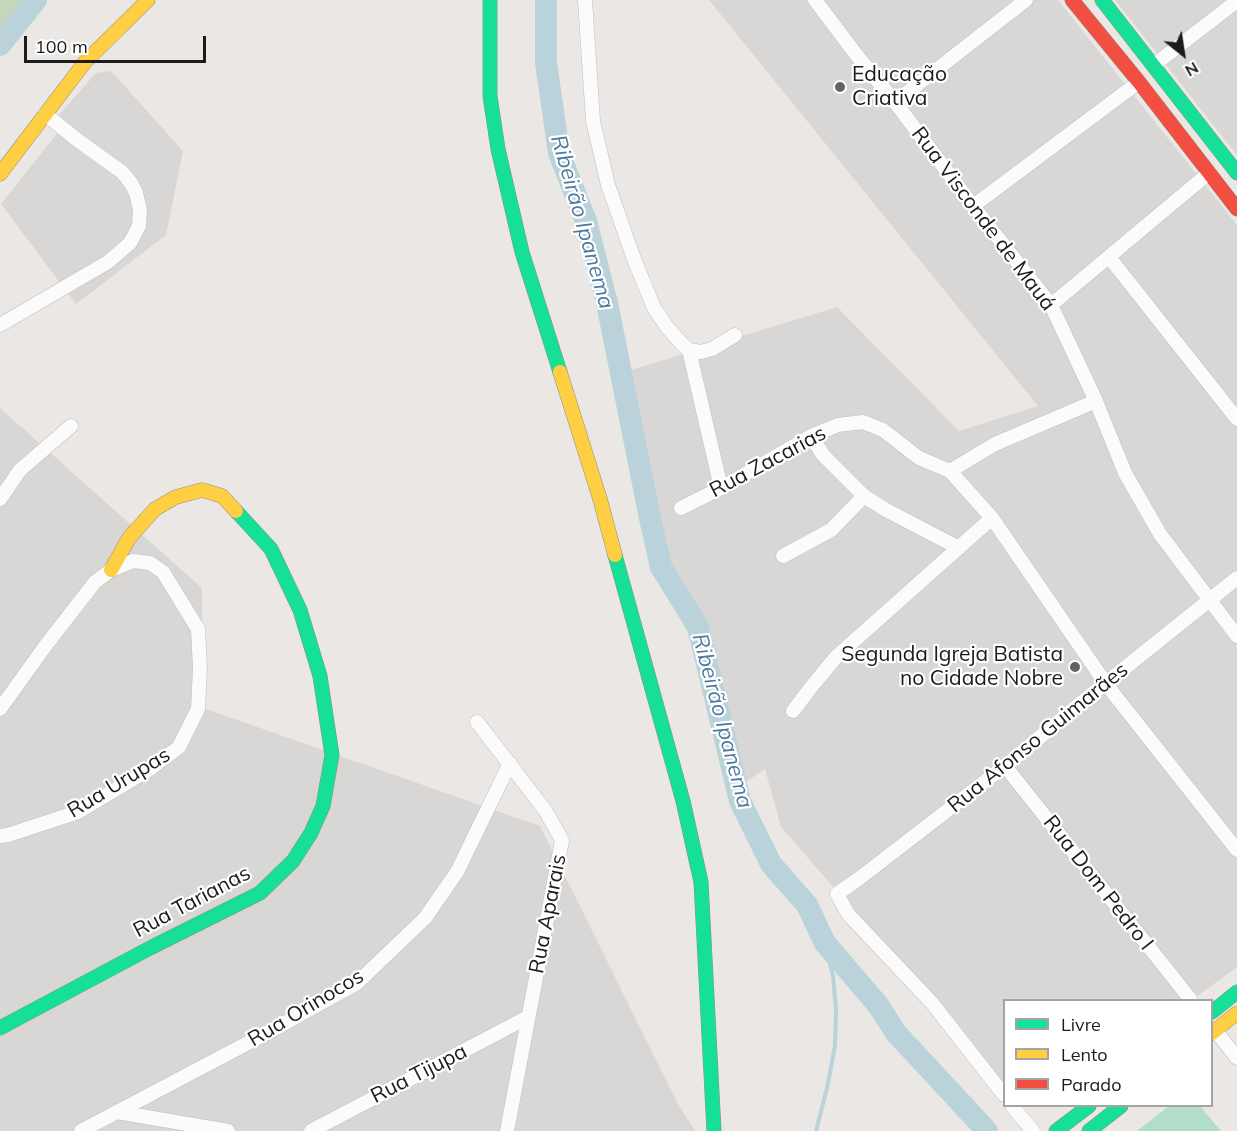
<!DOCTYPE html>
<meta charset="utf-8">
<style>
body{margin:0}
#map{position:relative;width:1237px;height:1131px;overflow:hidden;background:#eae7e4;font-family:Mulish,sans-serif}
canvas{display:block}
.legend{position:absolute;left:1003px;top:999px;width:210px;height:108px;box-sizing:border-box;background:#fff;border:2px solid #a4a4a4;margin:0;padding:8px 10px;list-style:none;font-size:18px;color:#1b1b1b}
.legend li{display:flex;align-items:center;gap:12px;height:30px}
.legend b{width:30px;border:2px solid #a4a4a4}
.north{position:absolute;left:1153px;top:24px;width:60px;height:60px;-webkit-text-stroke:4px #fff;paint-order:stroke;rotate:150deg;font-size:16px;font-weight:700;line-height:24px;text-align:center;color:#1b1b1b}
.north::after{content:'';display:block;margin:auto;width:21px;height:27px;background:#1b1b1b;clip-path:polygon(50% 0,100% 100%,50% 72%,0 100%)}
.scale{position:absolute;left:24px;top:36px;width:182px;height:27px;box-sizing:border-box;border:3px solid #1b1b1b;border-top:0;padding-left:8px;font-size:18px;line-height:21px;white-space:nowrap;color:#1b1b1b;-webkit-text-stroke:4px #fff;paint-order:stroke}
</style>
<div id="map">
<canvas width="1237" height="1131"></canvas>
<ul class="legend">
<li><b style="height:8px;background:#16e098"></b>Livre</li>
<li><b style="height:8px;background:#ffcf43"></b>Lento</li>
<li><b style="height:8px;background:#f24e42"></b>Parado</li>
</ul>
<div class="north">N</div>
<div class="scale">100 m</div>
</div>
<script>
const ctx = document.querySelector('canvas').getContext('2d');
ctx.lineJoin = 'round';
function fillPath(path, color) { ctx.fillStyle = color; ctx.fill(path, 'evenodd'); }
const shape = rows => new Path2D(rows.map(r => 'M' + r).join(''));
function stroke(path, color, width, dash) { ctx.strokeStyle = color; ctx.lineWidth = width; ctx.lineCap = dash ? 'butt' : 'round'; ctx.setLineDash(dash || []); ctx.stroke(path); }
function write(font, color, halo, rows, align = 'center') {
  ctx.font = font + ' Mulish,sans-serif'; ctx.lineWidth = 4.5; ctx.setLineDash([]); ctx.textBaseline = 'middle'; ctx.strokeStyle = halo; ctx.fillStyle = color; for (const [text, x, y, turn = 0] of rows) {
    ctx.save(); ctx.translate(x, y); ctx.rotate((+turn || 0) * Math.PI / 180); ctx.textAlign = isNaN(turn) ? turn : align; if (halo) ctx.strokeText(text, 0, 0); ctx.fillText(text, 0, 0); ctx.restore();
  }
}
fillPath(shape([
 [709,0,1058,0,1237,225,1237,967,1192,1000,1004,1000,1004,1083,781,827,765,769,743,784,705,656,658,542,618,374,837,307,959,431,1038,406],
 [1115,0,1237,0,1237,155],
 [111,71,183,151,166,235,76,304,1,204,59,131,48,127,96,73],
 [0,408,202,588,203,708,540,826,678,1104,695,1131,0,1131]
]), '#d9d7d5');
fillPath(shape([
 [0,0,25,0,0,34]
]), '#c6d6bb');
fillPath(shape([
 [1169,1106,1200,1106,1221,1131,1137,1131]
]), '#b3ddcb');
stroke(shape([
 [816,1131,827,1088,835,1046,836,1010,833,976,825,943]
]), '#bad3da', 4);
stroke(shape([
 [546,0,546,63,559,153,586,221,607,303,651,523,661,567,698,627,740,801,771,864,807,905,825,943,878,1005,896,1033,987,1131],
 [0,45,36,0]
]), '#bad3da', 22);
const street = shape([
 [585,0,593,121,608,185,634,259,654,308,667,327,683,345,689,350,701,352,712,349,735,335],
 [815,0,858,57,895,102,973,206,1051,305,1096,401,1125,473,1160,534,1237,636],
 [1154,65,1237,1],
 [895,102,1026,0],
 [973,206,1139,82],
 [1109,257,1237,419],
 [1051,305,1209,173],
 [0,325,108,262,130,243,139,226,140,210,136,193,131,183,122,172,80,142,45,114],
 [689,350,721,488],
 [811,436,823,455,864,496,886,510,959,548],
 [950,471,995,444,1096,401],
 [0,499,20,470,71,426],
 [681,508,721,488,811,436,838,425,863,422,883,430,919,458,950,471,992,518,1106,684,1237,850],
 [783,556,831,530,864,496],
 [0,709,46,645,95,582,111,570,133,561,150,563,163,572,198,629,200,668,198,709,179,747,150,769,78,812,8,835,0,836],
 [793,711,812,686,836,657,992,518],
 [477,722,545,810,562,840,507,1131],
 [1005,766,1191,1000],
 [1215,1030,1237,1058],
 [1004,1095,932,1003,848,914,837,894,861,877,1005,766,1081,703,1237,578],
 [1012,1106,1033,1131],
 [117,1112,228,1131],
 [81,1131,263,1035,357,983,425,918,457,872,510,763],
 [311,1131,528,1017]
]);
const fast = shape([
 [490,0,490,96,498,149,522,252,560,372],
 [1102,0,1237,173],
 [615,555,683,801,701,882,714,1131],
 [1212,1012,1237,992],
 [0,1028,150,948,260,893,293,861,311,833,323,806,332,755,320,676,300,610,271,549,236,511],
 [1056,1131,1089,1106],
 [1089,1131,1121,1106]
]);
const slow = shape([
 [0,174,85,62,148,0],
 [560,372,600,499,615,555],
 [111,570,129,538,155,509,176,497,202,490,222,496,236,511],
 [1212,1033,1237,1013]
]);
const jam = shape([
 [1072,0,1139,82,1237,209]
]);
stroke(street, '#c1bfbe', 15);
stroke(fast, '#90917e', 15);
stroke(slow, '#90917e', 15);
stroke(jam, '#90917e', 15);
stroke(street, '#fcfbfb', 14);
stroke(fast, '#16e098', 14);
stroke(slow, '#ffcf43', 14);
stroke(jam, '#f24e42', 14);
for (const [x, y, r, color] of [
 [840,87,6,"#636261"],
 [1075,667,6,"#636261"]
]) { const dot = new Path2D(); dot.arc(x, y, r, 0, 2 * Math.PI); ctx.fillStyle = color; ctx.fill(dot); stroke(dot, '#fff', 2); }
write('21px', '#1b1b1b', '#fff', [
 ["Educação",852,75],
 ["Criativa",852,99],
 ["Segunda Igreja Batista",1063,655,"right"],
 ["no Cidade Nobre",1063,679,"right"]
], 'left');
write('21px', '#1b1b1b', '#fff', [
 ["Rua Visconde de Mauá",983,219,53],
 ["Rua Zacarias",768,462,-28],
 ["Rua Afonso Guimarães",1038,738,-39],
 ["Rua Urupas",119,783,-31],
 ["Rua Dom Pedro I",1098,883,52],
 ["Rua Tarianas",192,902,-28],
 ["Rua Aparais",548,914,-79],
 ["Rua Orinocos",306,1008,-31],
 ["Rua Tijupa",419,1074,-27]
]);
write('italic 22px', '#517aa1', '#fff', [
 ["Ribeirão Ipanema",582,222,74],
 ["Ribeirão Ipanema",722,721,75]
]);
</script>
